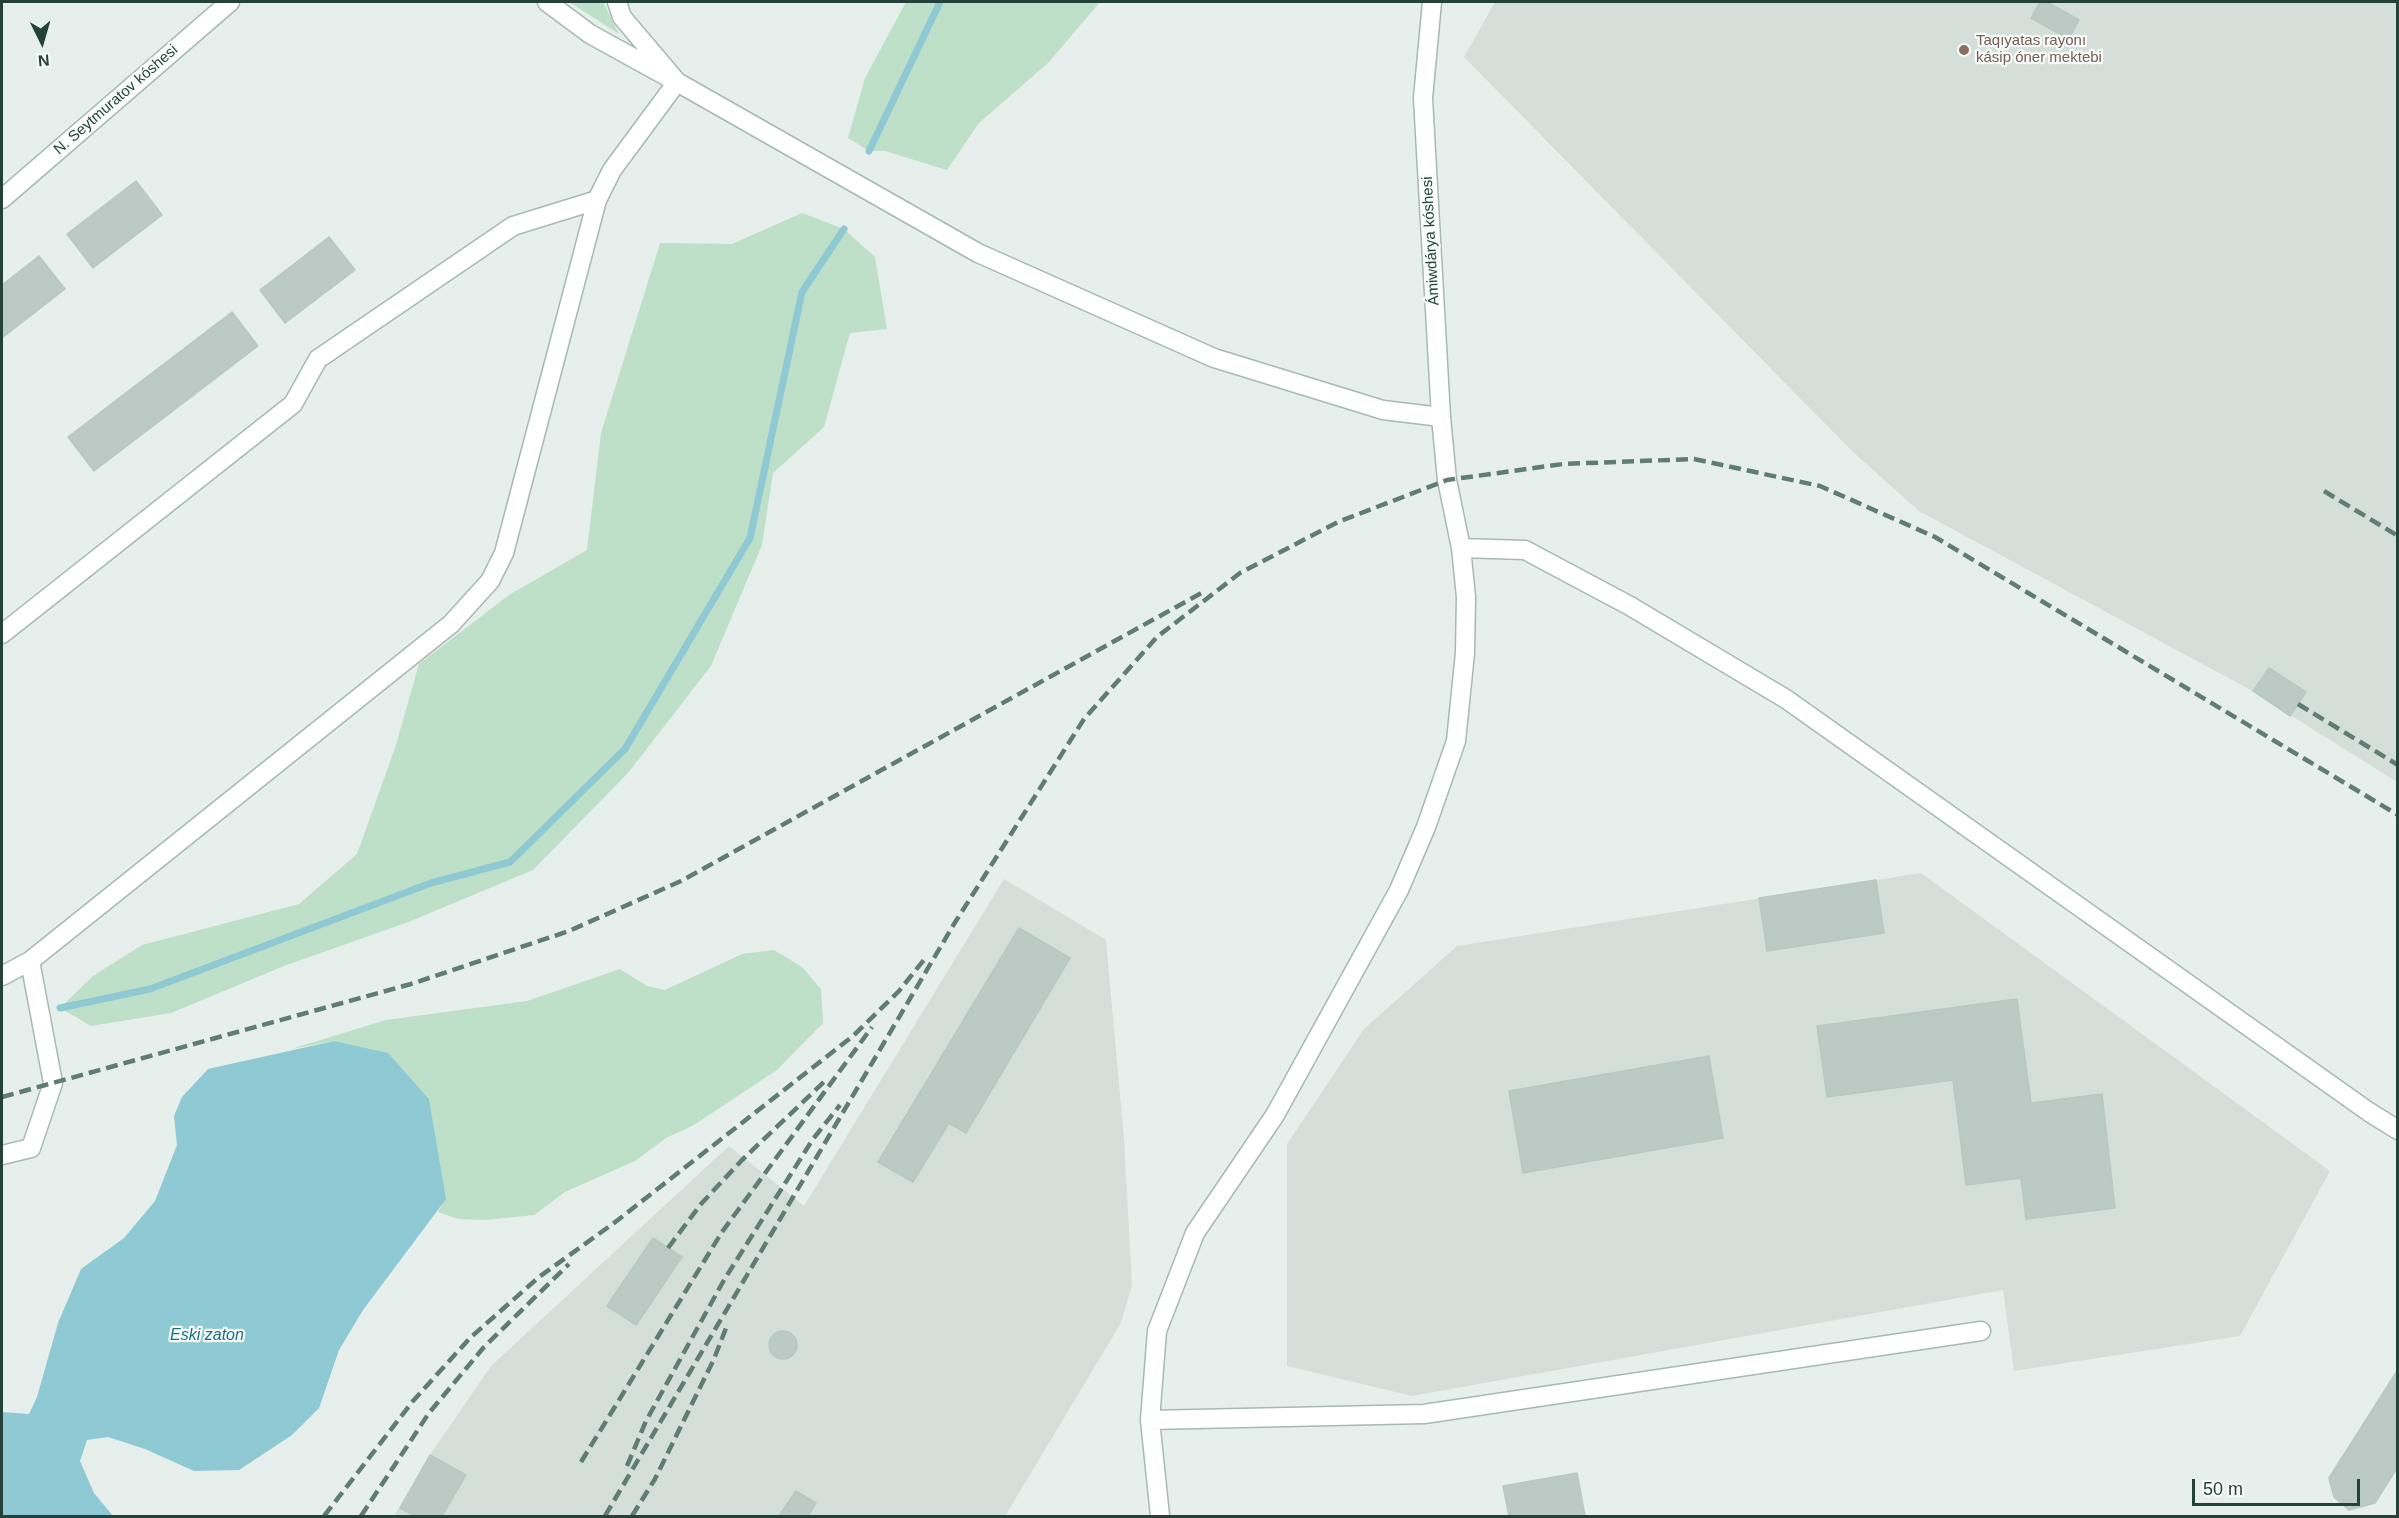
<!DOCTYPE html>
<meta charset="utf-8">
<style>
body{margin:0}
#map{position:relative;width:2399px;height:1518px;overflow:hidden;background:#e6efeb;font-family:Arial,sans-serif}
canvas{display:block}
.frame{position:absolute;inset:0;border:3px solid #24423a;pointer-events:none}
.north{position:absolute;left:12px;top:12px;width:60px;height:60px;-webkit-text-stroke:4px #f7fbf9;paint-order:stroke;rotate:175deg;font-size:16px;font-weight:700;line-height:24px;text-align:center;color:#24423a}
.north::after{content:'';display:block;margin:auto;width:21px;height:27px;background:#24423a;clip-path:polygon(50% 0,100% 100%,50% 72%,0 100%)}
.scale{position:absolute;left:2192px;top:1479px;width:168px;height:27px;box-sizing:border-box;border:3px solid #24423a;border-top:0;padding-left:8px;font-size:18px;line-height:21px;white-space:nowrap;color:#24423a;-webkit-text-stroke:4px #f7fbf9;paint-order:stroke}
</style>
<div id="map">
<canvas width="2399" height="1518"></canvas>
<div class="frame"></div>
<div class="north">N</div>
<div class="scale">50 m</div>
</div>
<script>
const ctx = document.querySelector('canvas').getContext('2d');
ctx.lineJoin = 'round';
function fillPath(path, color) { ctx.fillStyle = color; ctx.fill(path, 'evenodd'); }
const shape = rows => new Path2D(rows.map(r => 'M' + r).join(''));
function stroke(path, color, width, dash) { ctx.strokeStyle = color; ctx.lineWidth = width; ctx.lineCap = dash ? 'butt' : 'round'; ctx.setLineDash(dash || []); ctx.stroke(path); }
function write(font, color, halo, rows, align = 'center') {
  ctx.font = font + ' Arial,sans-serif'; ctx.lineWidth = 4.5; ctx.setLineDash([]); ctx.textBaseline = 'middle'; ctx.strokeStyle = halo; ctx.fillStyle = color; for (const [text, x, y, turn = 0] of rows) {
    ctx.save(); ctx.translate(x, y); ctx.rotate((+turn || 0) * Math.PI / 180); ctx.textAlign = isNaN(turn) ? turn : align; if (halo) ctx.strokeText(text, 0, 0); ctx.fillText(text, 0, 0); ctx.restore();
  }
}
fillPath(shape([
 [1495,2,2397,2,2397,782,2247,688,1919,511,1853,452,1464,57],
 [1921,873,2330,1171,2240,1336,2014,1371,2003,1290,1412,1396,1287,1366,1287,1144,1364,1029,1457,946],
 [1004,879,1106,940,1124,1139,1132,1285,1121,1323,1005,1516,394,1516,430,1455,491,1366,729,1146,804,1206]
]), '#d4dfda');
fillPath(shape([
 [570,2,603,2,619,34,580,9],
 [906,2,1100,2,1049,62,979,123,947,170,885,151,869,151,848,138,865,78],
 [802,213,844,229,875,257,887,329,850,333,824,427,773,473,762,545,711,666,628,773,533,870,411,921,284,966,171,1013,91,1026,60,1008,93,976,142,945,299,904,357,854,395,748,419,664,509,595,587,550,601,433,660,243,732,244],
 [774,950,802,967,821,989,823,1023,777,1070,694,1125,666,1138,635,1161,565,1192,534,1215,485,1220,458,1219,438,1212,445,1199,429,1099,388,1054,334,1041,291,1049,386,1020,527,1001,620,969,647,986,665,990,742,954]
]), '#bfe0c8');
fillPath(shape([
 [334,1041,388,1053,429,1099,446,1199,363,1310,339,1350,319,1408,292,1435,239,1470,194,1471,145,1449,108,1437,87,1440,80,1461,94,1493,113,1516,2,1516,2,1412,29,1414,37,1397,58,1323,81,1269,124,1238,155,1201,177,1145,174,1116,182,1097,208,1069]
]), '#8ec9d4');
stroke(shape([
 [869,151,940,2],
 [60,1008,150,989,431,883,510,862,625,749,750,538,802,292,844,229]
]), '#8ec9d4', 7);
const building = shape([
 [2040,2,2047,2,2079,20,2069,39,2031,18,2040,2],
 [136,181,162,215,93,268,67,234,136,181],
 [329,237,355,270,285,323,260,290,329,237],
 [39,256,65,289,2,338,2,285,39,256],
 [232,312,258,346,94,471,68,437,232,312],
 [2269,668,2306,692,2290,716,2253,691,2269,668],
 [1876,880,1884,933,1767,951,1759,898,1876,880],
 [1019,928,1070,958,966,1133,949,1123,913,1182,878,1162,1019,928],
 [2017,999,2031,1103,2102,1094,2115,1208,2026,1219,2021,1178,1966,1185,1953,1080,1827,1097,1817,1026,2017,999],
 [1709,1056,1723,1138,1523,1173,1509,1091,1709,1056],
 [653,1238,682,1257,636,1325,607,1306,653,1238],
 '769 1345a14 14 0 1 1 28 0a14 14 0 1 1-28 0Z',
 [2397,1371,2397,1468,2375,1503,2349,1510,2334,1497,2329,1478,2397,1371],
 [430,1455,466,1475,442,1516,415,1516,400,1508,430,1455],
 [1577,1473,1585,1516,1509,1516,1503,1486,1577,1473],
 [796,1491,816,1503,808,1516,779,1516,796,1491]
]);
fillPath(building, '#bbcac4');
stroke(building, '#b8c9c2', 1.5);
const minor = shape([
 [547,2,590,34,677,82,622,17,617,2],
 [2,199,230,2],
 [1461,548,1525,550,1630,606,1786,699,2369,1112,2398,1130],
 [2,634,293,404,318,359,513,226,597,200],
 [2,976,30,961,451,624,490,581,504,553,597,200,612,170,677,82,978,253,1214,358,1383,410,1441,417],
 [2,1155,31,1148,53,1083,30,961],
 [1150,1420,1424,1414,1981,1331],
 [1160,1516,1150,1420,1157,1331,1195,1233,1275,1115,1399,890,1426,827,1456,741,1465,653,1466,597,1461,548,1447,480,1441,417,1423,98,1432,2]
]);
stroke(minor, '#a8b8b2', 21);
stroke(minor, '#fff', 18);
stroke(shape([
 [2324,491,2398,536],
 [2298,704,2398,765],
 [2,1097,411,984,569,931,681,881,1205,591],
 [668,1248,701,1204,742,1160,825,1081],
 [581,1462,722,1232,872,1027],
 [627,1466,646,1421,724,1280,813,1139,840,1105],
 [324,1516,413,1401,470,1338,539,1277,614,1223,853,1036,899,991,927,956],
 [361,1516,429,1413,484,1347,569,1264],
 [605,1516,954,924,1084,719,1157,637,1240,573,1338,522,1447,480,1563,464,1694,459,1820,486,1935,537,2398,815],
 [632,1516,655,1479,714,1359,728,1323]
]), '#5f7d75', 4.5, [12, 6]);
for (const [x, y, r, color] of [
 [1964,50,6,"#8d6e63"]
]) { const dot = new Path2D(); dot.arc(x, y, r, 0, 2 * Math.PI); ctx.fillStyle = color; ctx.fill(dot); stroke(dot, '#f7fbf9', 2); }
write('15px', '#785e54', '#f7fbf9', [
 ["Taqıyatas rayonı",1976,41],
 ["kásip óner mektebi",1976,58]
], 'left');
write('15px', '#24423a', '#f7fbf9', [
 ["N. Seytmuratov kóshesi",116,100,-41],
 ["Ámiwdárya kóshesi",1431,241,-93]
]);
write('italic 16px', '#1c6f80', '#f7fbf9', [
 ["Eski zaton",207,1336]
]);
</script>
